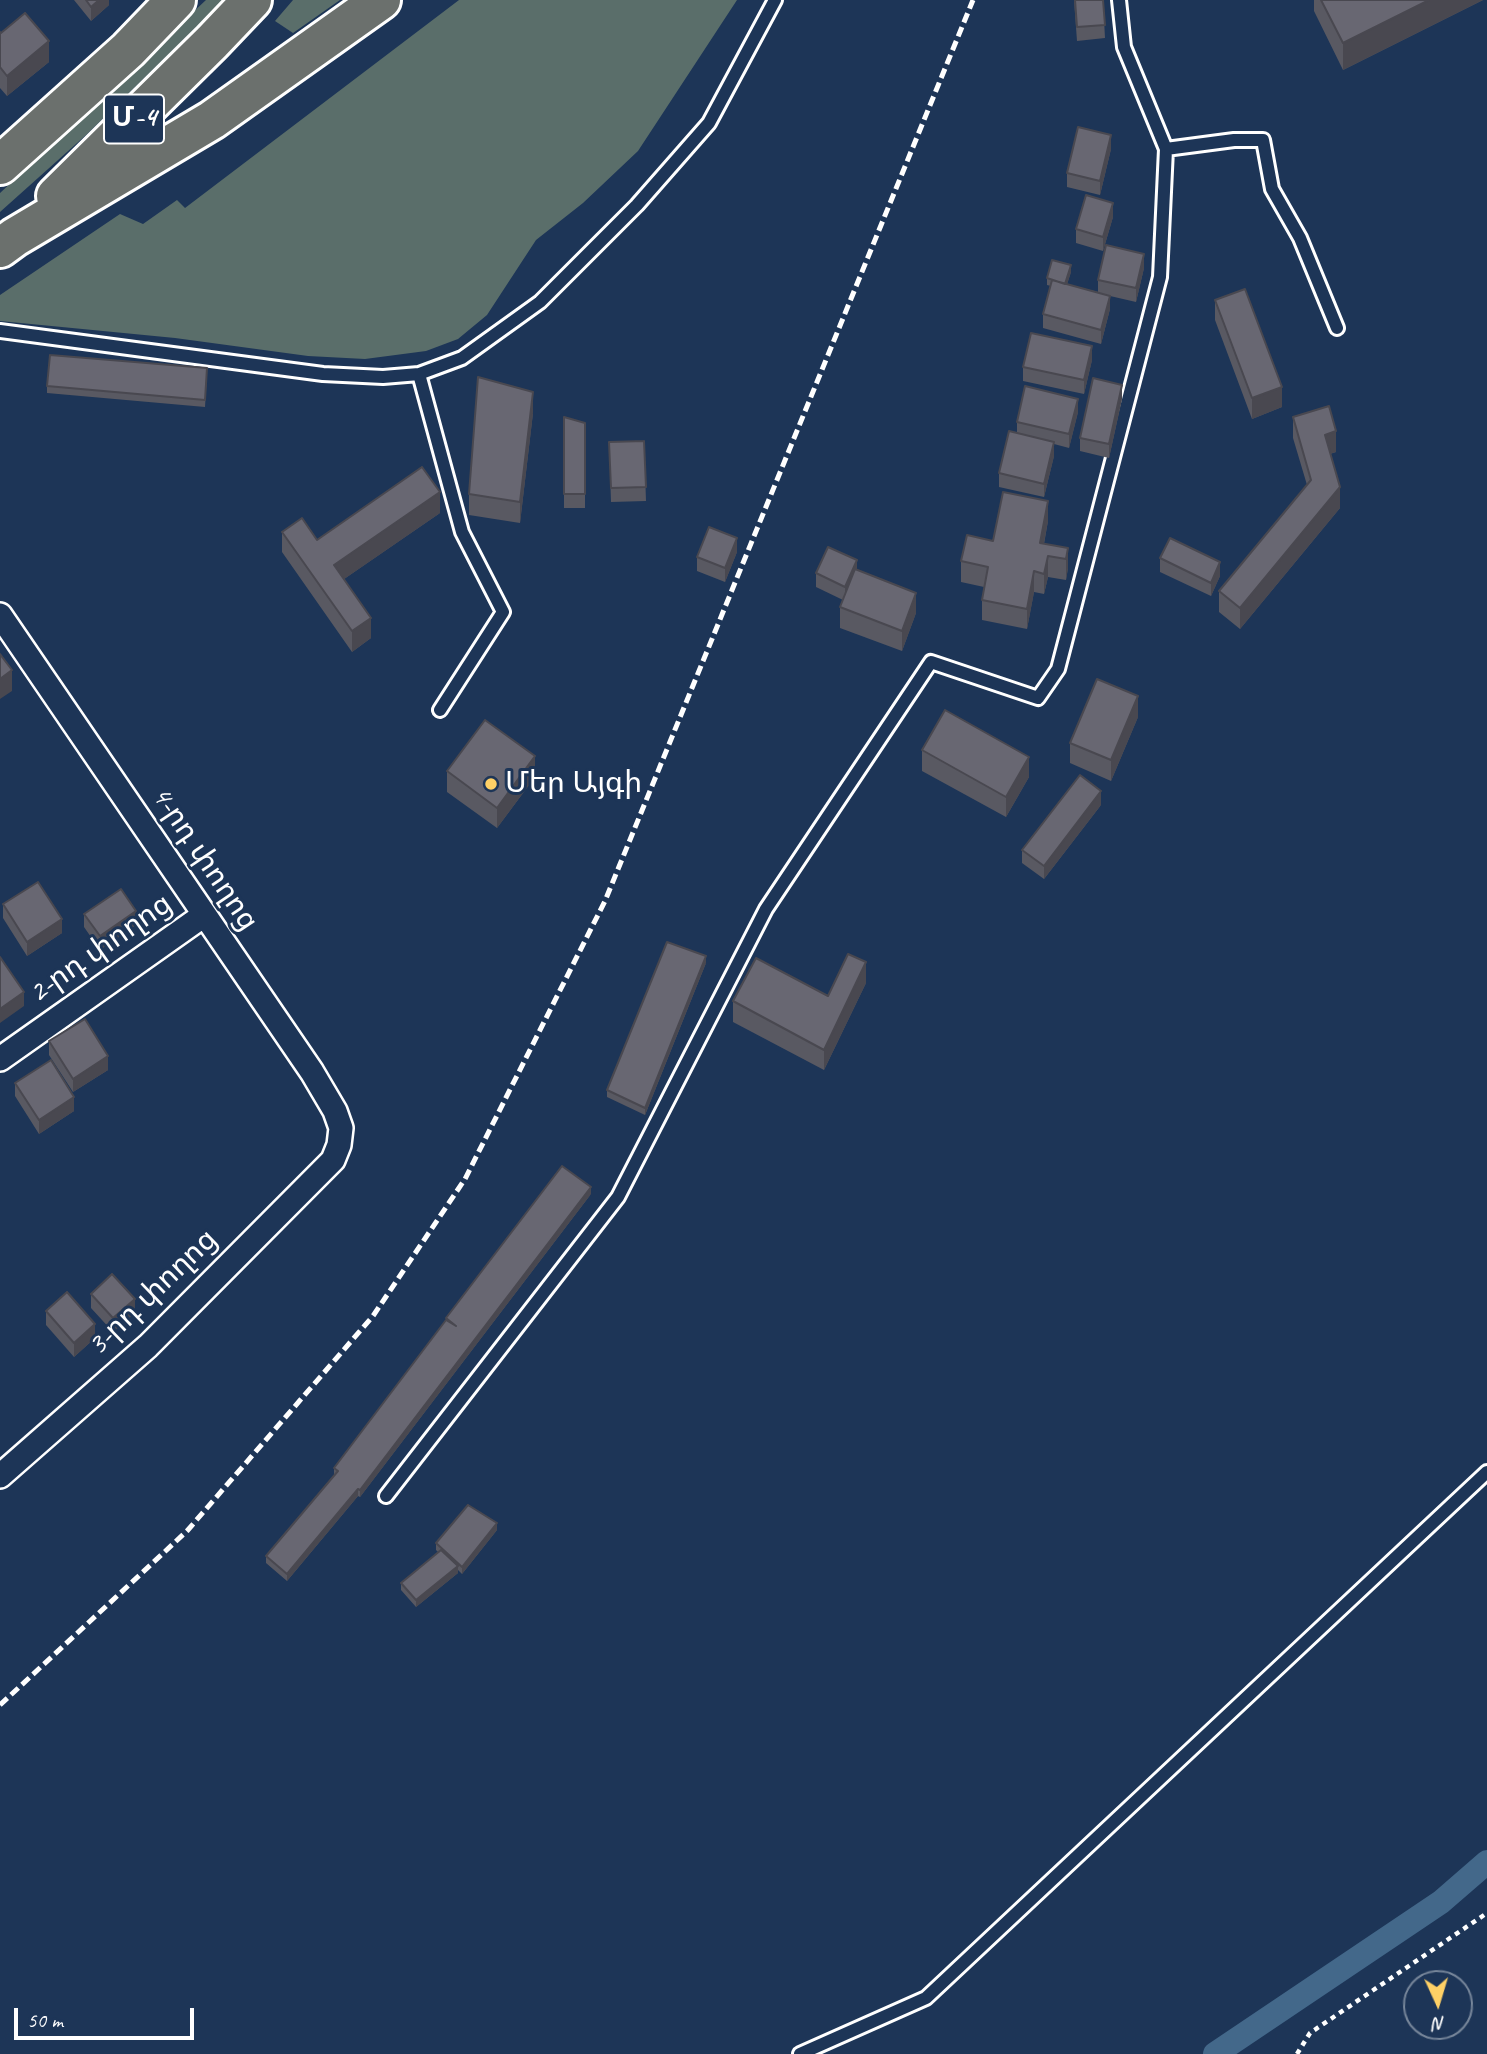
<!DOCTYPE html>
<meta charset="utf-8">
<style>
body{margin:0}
#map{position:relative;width:1487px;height:2054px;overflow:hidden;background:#1d3557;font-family:Caveat,sans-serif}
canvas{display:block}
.north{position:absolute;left:1403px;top:1970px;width:70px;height:70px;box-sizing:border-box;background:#1d3557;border:2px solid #77869a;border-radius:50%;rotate:176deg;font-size:19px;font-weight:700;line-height:28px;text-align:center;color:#fff}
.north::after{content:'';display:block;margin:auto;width:24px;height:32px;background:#ffd166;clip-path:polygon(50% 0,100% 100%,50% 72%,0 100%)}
.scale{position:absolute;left:14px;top:2008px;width:180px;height:32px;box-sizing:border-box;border:4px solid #fff;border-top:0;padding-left:9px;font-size:21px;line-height:24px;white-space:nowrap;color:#fff;-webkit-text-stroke:5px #1d3557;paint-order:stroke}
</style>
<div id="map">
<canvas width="1487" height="2054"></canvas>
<div class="north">N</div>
<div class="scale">50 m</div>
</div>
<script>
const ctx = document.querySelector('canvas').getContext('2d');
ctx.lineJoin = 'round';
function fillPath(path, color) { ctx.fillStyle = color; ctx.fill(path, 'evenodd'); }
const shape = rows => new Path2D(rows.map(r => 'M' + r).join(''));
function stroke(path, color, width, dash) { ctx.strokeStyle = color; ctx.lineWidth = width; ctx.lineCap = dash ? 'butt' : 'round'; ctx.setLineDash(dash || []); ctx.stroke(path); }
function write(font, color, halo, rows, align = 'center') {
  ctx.font = font + ' Caveat,"Noto Sans Armenian",sans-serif'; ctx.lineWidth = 6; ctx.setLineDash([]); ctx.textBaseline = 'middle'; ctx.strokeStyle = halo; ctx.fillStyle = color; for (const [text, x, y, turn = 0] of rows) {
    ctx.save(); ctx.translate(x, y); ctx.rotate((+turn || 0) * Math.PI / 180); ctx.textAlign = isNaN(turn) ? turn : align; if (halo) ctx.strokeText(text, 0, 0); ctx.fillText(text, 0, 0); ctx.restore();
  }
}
fillPath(shape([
 [206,0,224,0,86,135,0,212,0,193],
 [293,0,340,0,293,33,275,21],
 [459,0,737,0,638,151,583,203,536,240,487,315,458,339,426,351,365,359,308,356,175,338,0,321,0,295,120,214,143,224,177,200,185,208]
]), '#5a6e6a');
stroke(shape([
 [1215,2054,1441,1902,1487,1862]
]), '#43688a', 24);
const service = shape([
 [1166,149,1234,140,1263,140,1272,189,1300,238,1337,328],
 [0,331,323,374,383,377,419,374,462,358,540,302,637,205,709,123,775,0],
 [419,374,462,532,503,612,440,710],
 [386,1496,618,1197,766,909,931,662,1038,698,1058,669,1160,277,1166,149,1124,47,1119,0],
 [800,2054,926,1998,1487,1472]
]);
const minor = shape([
 [0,615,312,1072,335,1111,341,1128,339,1145,333,1160,148,1346,0,1476],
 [0,1059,204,915]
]);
const trunk = shape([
 [0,165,128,50,176,0],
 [56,196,212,42,252,0],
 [0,248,15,237,212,120,381,0]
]);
stroke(service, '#fff', 18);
stroke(minor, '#fff', 28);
stroke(trunk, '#fff', 44);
stroke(shape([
 [1297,2054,1310,2033,1487,1913]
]), '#fff', 4.5, [5, 5]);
stroke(service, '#1d3557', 12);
stroke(minor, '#1d3557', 23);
stroke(trunk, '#6b706d', 38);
stroke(shape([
 [0,1705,187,1531,373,1316,465,1179,605,901,973,0]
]), '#fff', 5, [10, 5]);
fillPath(shape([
 [74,0,109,0,109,5,91,21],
 [1074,0,1103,0,1105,38,1077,41],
 [1314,0,1483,0,1343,70,1314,11],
 [0,32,49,62,7,96,0,88],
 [1111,149,1100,195,1067,187,1067,173],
 [1113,217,1103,251,1076,243,1076,229],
 [1144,268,1136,302,1110,296,1110,309,1101,344,1043,328,1043,314,1051,286,1047,285,1047,278,1071,272,1067,284,1098,292,1098,280],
 [1215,300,1282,407,1252,419,1215,320],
 [1092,360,1084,394,1023,381,1023,367],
 [207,375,205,407,47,393,47,386],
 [1122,399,1109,458,1080,451,1080,438],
 [1078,412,1069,448,1054,444,1054,456,1044,497,999,487,999,473,1017,433,1017,422],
 [533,413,520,523,469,515,469,494],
 [564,417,585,423,585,508,564,508],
 [1293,417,1336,452,1330,454,1340,508,1240,629,1219,612,1219,591,1307,485,1293,438],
 [644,441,646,501,611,502,609,442],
 [440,513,344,579,371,638,352,652,282,552,282,532,317,540],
 [1048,521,1044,544,1068,548,1068,568,1066,580,1048,577,1044,594,1034,592,1027,629,982,620,982,600,984,587,961,582,961,561,993,541],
 [737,552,725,582,697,571,697,557],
 [1160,558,1220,576,1211,596,1160,572],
 [857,570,916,613,902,651,840,628,840,607,843,600,816,587,816,573],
 [1138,717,1111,781,1070,763,1070,743],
 [922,750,1029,777,1006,817,922,771],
 [447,771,535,777,497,828,447,792],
 [1101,805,1044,879,1022,863,1022,850],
 [3,904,62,933,27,956,3,918],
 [84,914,136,925,100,950,84,927],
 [706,963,645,1115,607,1097,607,1090],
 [866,983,824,1070,733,1022,733,1001,828,996],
 [49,1041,108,1070,73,1092,49,1055],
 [15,1083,74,1111,39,1134,15,1096],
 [591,1194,360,1497,358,1496,287,1581,266,1563,266,1556,334,1475,334,1468,446,1320,446,1318],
 [91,1294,135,1313,113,1332,91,1308],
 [46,1311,95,1338,74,1357,46,1325],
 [497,1530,462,1574,458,1570,458,1573,416,1607,401,1590,401,1583,438,1552,436,1550,436,1543]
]), '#595962');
fillPath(shape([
 [99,0,109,0,109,5,91,21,91,7],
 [1429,0,1483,0,1343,70,1343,43],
 [49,41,49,62,7,96,7,76],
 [1111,135,1111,149,1100,195,1100,181],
 [1113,203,1113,217,1103,251,1103,237],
 [1144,254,1144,268,1136,302,1136,288],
 [1071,265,1071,272,1065,291,1065,284],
 [1110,296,1110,309,1101,344,1101,330],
 [1092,346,1092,360,1084,394,1084,380],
 [1122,385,1122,399,1109,458,1109,444],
 [1282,387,1282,407,1252,419,1252,398],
 [533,392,533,413,520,523,520,502],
 [1078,399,1078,412,1069,448,1069,434],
 [1336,431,1336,452,1325,455,1325,435],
 [1054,442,1054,456,1044,497,1044,484],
 [1340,487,1340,508,1240,629,1240,608],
 [440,492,440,513,334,586,334,565],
 [1048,501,1048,521,1040,564,1040,543],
 [737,538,737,552,725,582,725,568],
 [1068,548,1068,568,1066,580,1066,559],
 [1048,556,1048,577,1044,594,1044,574],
 [857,560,857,574,845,601,845,587],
 [1220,562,1220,576,1211,596,1211,583],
 [1034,571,1034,592,1027,629,1027,609],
 [916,593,916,613,902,651,902,631],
 [371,618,371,638,352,652,352,631],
 [12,670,12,691,0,699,0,679],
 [1138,696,1138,717,1111,781,1111,760],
 [535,756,535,777,497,828,497,808],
 [1029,757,1029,777,1006,817,1006,797],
 [1101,791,1101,805,1044,879,1044,866],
 [136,911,136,925,100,950,100,936],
 [62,919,62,933,27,956,27,942],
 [706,956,706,963,645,1115,645,1108],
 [866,962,866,983,824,1070,824,1050],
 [24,992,24,1006,0,1023,0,1009],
 [108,1056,108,1070,73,1092,73,1079],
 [74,1097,74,1111,39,1134,39,1120],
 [591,1187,591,1194,360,1497,360,1490],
 [135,1299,135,1313,113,1332,113,1318],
 [95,1324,95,1338,74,1357,74,1343],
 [358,1489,358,1496,287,1581,287,1574],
 [497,1523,497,1530,462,1574,462,1567],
 [458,1566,458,1573,416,1607,416,1600]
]), '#494850');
const building = shape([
 [86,0,99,0,91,7,86,0],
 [1075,0,1103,0,1105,25,1077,27,1075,0],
 [1321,0,1429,0,1343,43,1321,0],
 [25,13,49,41,7,76,0,67,0,32,1,33,25,13],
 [1078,127,1111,135,1100,181,1067,173,1078,127],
 [1086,195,1113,203,1103,237,1076,229,1086,195],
 [1106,245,1144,254,1136,288,1098,280,1106,245],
 [1052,260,1071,265,1065,284,1047,278,1052,260],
 [1052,280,1110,296,1101,330,1043,314,1052,280],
 [1245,289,1282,387,1252,398,1215,300,1245,289],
 [1031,333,1092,346,1084,380,1023,367,1031,333],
 [50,355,207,368,205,400,47,386,50,355],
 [478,377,533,392,520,502,469,494,478,377],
 [1093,378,1122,385,1109,444,1080,438,1093,378],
 [1025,386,1078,399,1069,434,1017,422,1025,386],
 [1329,406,1336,431,1325,435,1340,487,1240,608,1219,591,1311,480,1293,417,1329,406],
 [564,417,585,423,585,494,564,494,564,417],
 [1009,431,1054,442,1044,484,999,473,1009,431],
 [644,441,646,487,611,488,609,442,644,441],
 [422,467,440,492,334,565,371,618,352,631,282,532,302,518,317,540,422,467],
 [1003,492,1048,501,1040,543,1068,548,1066,559,1048,556,1044,574,1034,571,1027,609,982,600,988,567,961,561,967,535,993,541,1003,492],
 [709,527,737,538,725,568,697,557,709,527],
 [1170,538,1220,562,1211,583,1160,558,1170,538],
 [828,547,857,560,845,587,816,573,828,547],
 [855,569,916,593,902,631,840,607,855,569],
 [0,654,12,670,0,679,0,654],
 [1097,679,1138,696,1111,760,1070,743,1097,679],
 [945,710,1029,757,1006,797,922,750,945,710],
 [485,720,535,756,497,808,447,771,485,720],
 [1080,775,1101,791,1044,866,1022,850,1080,775],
 [38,882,62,919,27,942,3,904,38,882],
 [121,889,136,911,100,936,84,914,121,889],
 [667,942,706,956,645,1108,607,1090,667,942],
 [848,954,866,962,824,1050,733,1001,756,958,828,996,848,954],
 [0,957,24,992,0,1009,0,957],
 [85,1019,108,1056,73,1079,49,1041,85,1019],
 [51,1060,74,1097,39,1120,15,1083,51,1060],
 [562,1166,591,1187,360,1490,358,1489,287,1574,266,1556,338,1471,334,1468,446,1320,456,1326,446,1318,562,1166],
 [112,1274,135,1299,113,1318,91,1294,112,1274],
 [67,1292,95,1324,74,1343,46,1311,67,1292],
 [468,1505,497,1523,462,1567,436,1543,468,1505],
 [441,1550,458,1566,416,1600,401,1583,441,1550]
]);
fillPath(building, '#686772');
stroke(building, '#494850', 2);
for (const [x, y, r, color] of [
 [491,784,7,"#ffd166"]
]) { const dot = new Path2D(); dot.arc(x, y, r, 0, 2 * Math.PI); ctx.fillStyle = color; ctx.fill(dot); stroke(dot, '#1d3557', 2.5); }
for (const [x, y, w] of [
 [134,119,60]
]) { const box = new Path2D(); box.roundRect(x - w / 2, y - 24.5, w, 49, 5); ctx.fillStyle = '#1d3557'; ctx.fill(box); stroke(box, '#fff', 2); }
write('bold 28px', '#fff', null, [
 ["Մ-4",134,119]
]);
write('30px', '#fff', '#1d3557', [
 ["Մեր Այգի",505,784]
], 'left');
write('30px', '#fff', '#1d3557', [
 ["4-րդ փողոց",204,859,56],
 ["2-րդ փողոց",101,949,-35],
 ["3-րդ փողոց",153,1293,-44]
]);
</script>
